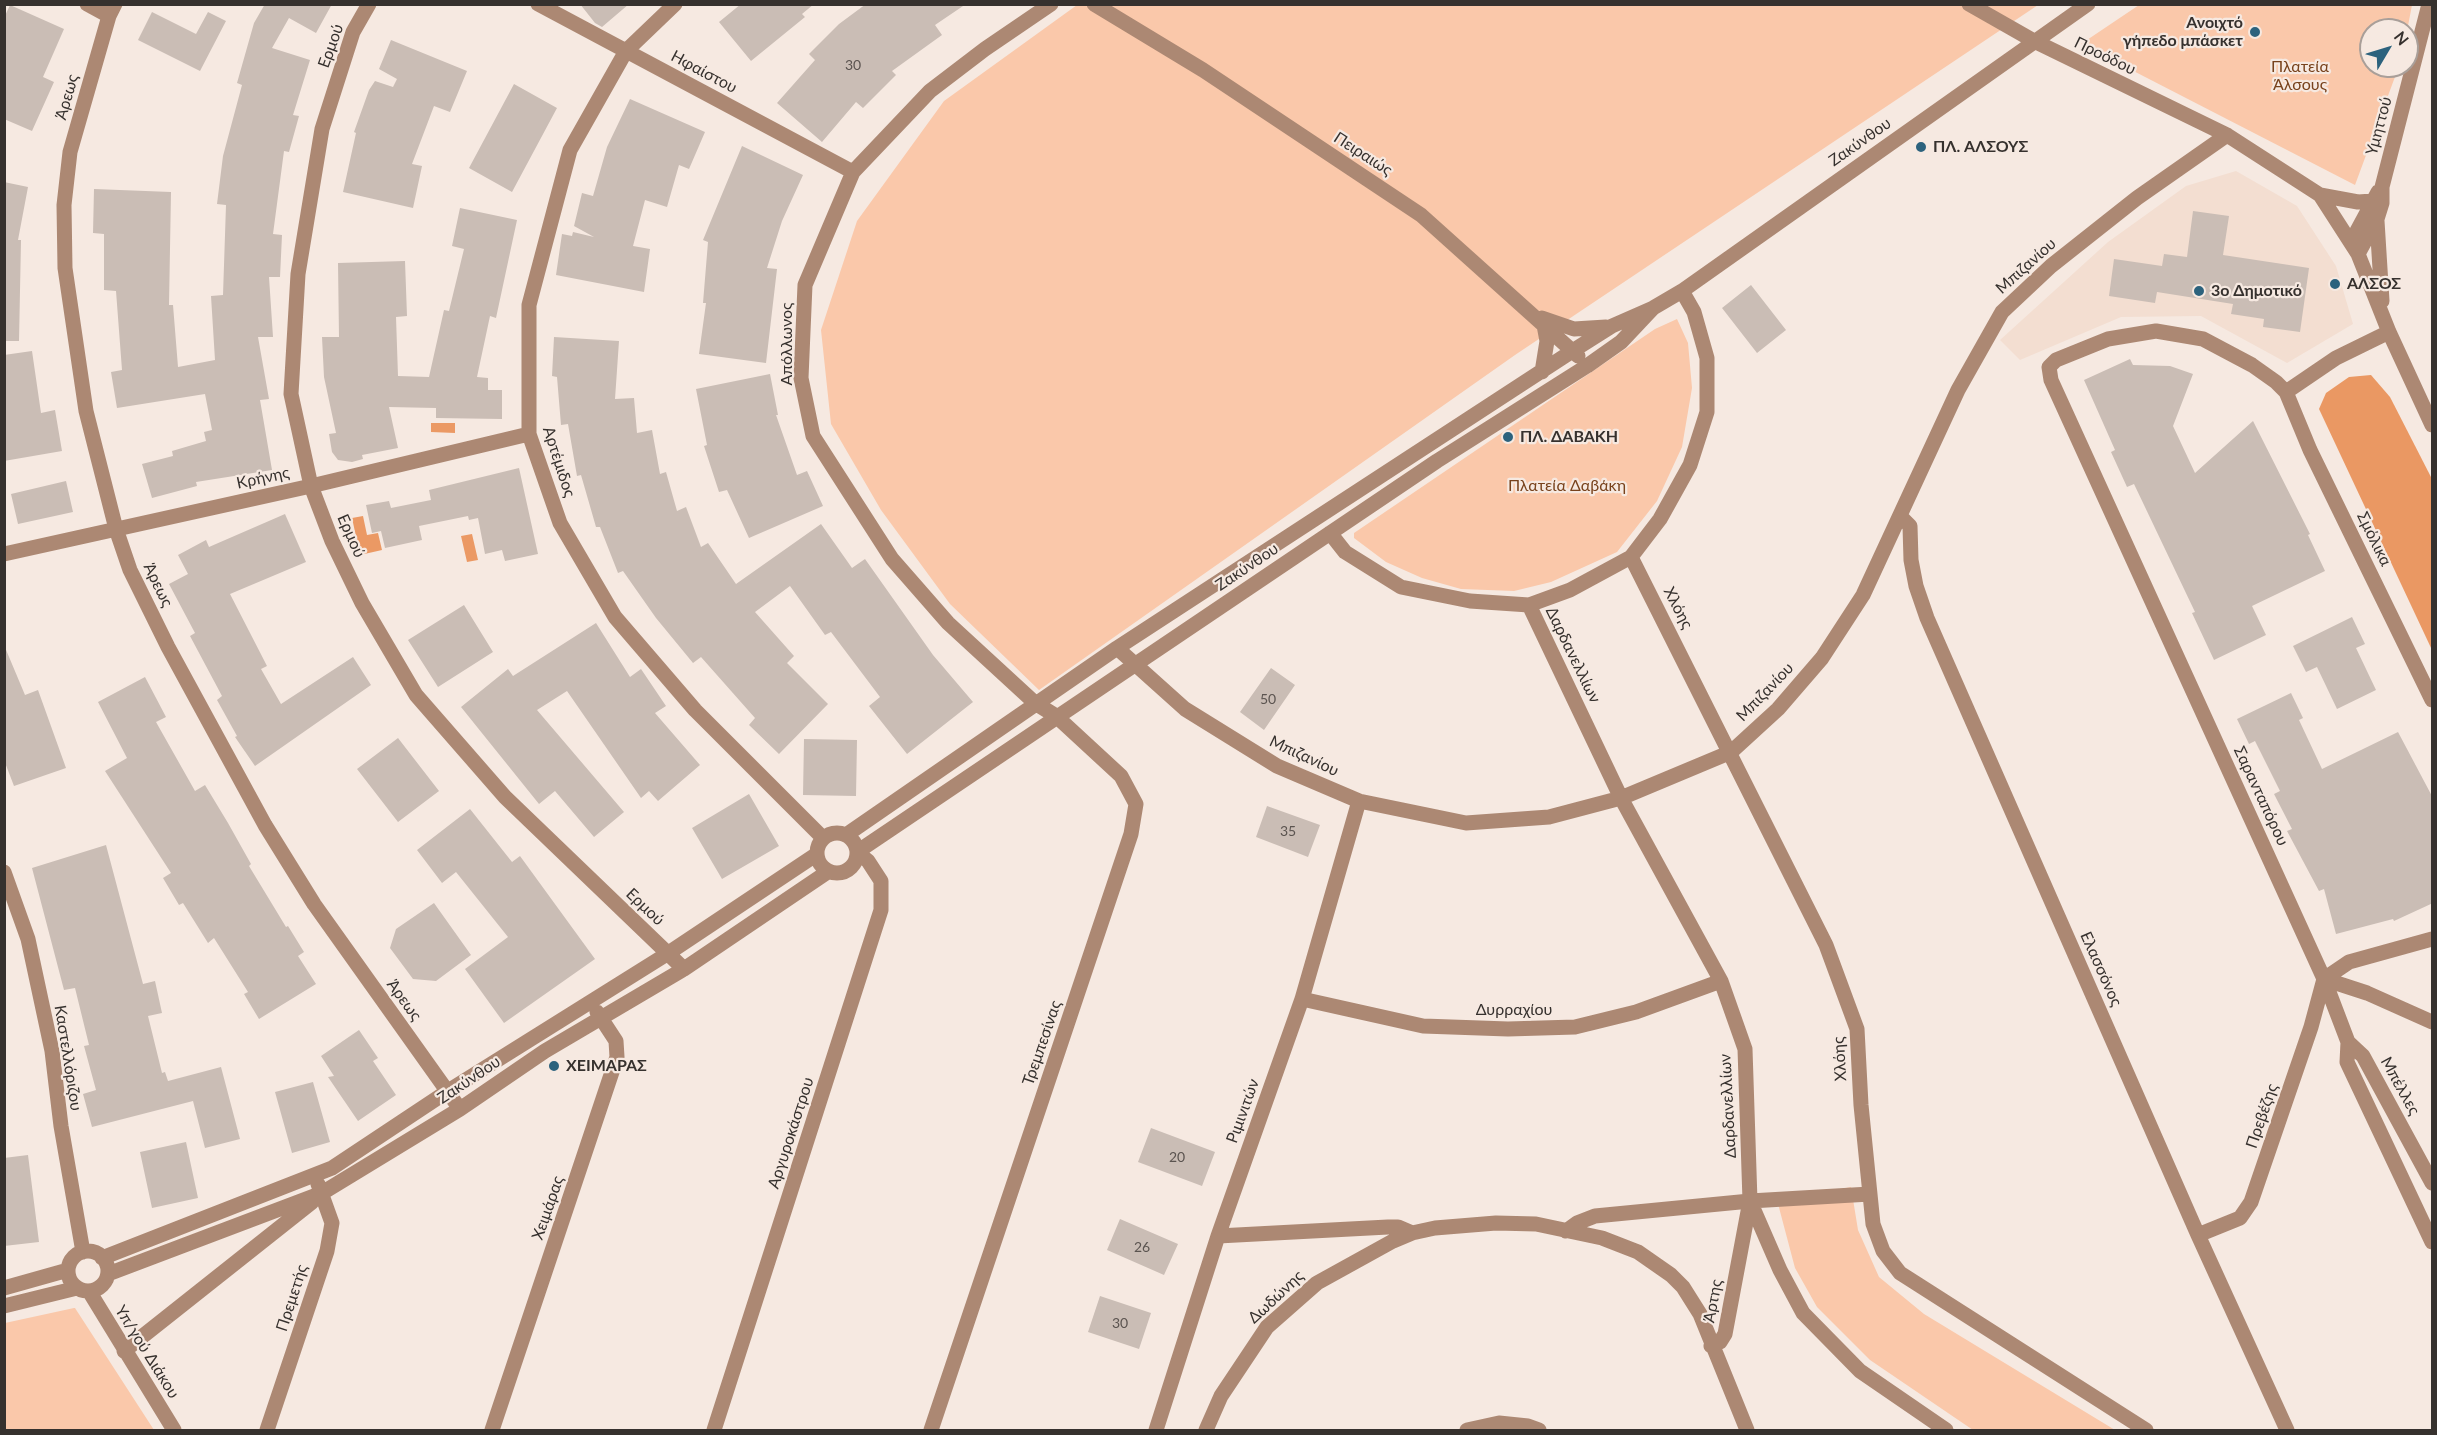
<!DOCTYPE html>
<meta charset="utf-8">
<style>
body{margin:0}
#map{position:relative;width:2437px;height:1435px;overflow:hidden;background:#f6e9e1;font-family:Lato,sans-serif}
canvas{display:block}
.frame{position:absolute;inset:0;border:6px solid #36312e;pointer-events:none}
.north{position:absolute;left:2359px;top:18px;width:60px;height:60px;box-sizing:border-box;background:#f6e9e1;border:2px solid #a99f99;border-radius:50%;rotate:52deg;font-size:16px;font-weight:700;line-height:24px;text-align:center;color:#36312e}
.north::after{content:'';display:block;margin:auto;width:21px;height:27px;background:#2c627d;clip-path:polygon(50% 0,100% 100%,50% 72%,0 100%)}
</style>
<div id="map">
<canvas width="2437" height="1435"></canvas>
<div class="frame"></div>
<div class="north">N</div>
</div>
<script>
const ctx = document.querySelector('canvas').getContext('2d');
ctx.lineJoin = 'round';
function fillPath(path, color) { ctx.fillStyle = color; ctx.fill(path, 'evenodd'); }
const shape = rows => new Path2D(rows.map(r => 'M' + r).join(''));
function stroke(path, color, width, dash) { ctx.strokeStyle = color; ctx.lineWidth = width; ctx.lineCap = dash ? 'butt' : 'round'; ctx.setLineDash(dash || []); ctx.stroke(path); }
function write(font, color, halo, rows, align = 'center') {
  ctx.font = font + ' Lato,sans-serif'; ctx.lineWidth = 4.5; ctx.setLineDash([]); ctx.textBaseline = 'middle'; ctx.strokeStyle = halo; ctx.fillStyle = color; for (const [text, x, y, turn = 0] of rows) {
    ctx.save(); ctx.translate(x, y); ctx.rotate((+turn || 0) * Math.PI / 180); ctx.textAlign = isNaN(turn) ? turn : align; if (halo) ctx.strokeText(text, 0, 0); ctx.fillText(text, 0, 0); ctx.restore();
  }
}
fillPath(shape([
 [2236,171,2297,206,2336,266,2353,324,2287,363,2201,316,2121,317,2020,360,2000,340,2108,242,2186,186]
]), '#f3ded1');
fillPath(shape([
 [1077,5,2038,5,1515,355,1039,690,950,604,881,510,831,424,821,330,857,221,944,101],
 [2139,5,2412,5,2407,31,2371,30,2371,66,2399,66,2355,185,2081,44],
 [1677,319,1688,343,1692,388,1682,447,1657,501,1617,552,1551,582,1514,591,1461,589,1422,578,1386,562,1354,538,1354,533,1655,329],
 [1851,1187,1858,1230,1879,1277,1924,1314,2115,1430,1973,1430,1870,1360,1817,1307,1795,1268,1777,1200],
 [74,1308,75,1308,154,1430,5,1430,5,1323]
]), '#fac8aa');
fillPath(shape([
 [2371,375,2390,397,2432,479,2432,650,2319,409,2326,393,2349,377]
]), '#ea9863');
fillPath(shape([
 [431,423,455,423,455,433,431,432],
 [363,516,367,535,378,533,382,550,360,555,352,518],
 [472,534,478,560,467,562,461,536]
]), '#eb9964');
fillPath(shape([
 [265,4,332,4,316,33,289,18,272,48,310,60,293,115,299,116,289,152,284,151,273,234,282,235,280,277,269,277,273,337,258,337,269,399,260,400,272,470,196,482,197,486,152,498,142,464,173,456,172,451,206,441,204,432,212,430,205,394,117,408,111,372,122,370,116,291,104,290,104,234,93,233,94,189,171,192,169,305,173,305,178,367,215,360,211,296,223,295,226,205,217,204,223,156,242,85,237,83,254,23],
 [580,4,629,4,602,27,595,23],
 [741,4,814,4,802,14,805,17,751,61,719,22],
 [866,4,966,4,935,25,942,35,892,71,896,75,863,108,856,102,822,142,777,103,815,60,809,54,839,24],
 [10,5,64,29,43,77,54,82,32,131,4,119,4,18],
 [152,12,196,34,208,12,226,21,200,71,138,40],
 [391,40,467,71,450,112,434,106,412,164,422,166,413,208,343,192,356,133,354,132,369,90,375,81,393,87,397,79,379,69],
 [514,84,557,108,512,192,469,168],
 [630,99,705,132,689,169,679,165,667,207,645,200,633,246,650,249,644,292,556,275,562,234,572,236,573,232,594,237,574,226,582,193,593,196,607,147],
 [742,146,803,175,782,221,767,268,777,269,766,363,699,354,706,303,703,303,708,242,703,240],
 [4,182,28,187,18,240,21,240,19,341,4,341],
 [460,208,517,220,496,318,490,316,477,377,488,378,488,390,502,390,502,419,436,418,436,408,389,407,398,448,362,455,363,459,352,462,338,460,332,452,329,434,336,433,324,377,322,337,339,337,338,263,405,261,407,316,396,317,398,376,429,377,444,310,449,311,464,249,452,246],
 [2193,211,2229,216,2223,255,2309,268,2300,332,2263,327,2264,319,2231,314,2233,304,2157,292,2155,303,2109,296,2114,259,2162,266,2164,254,2187,257],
 [1751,285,1786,330,1757,353,1722,308],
 [554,337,619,341,615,399,634,398,637,433,652,430,660,474,666,472,677,511,686,507,701,547,708,543,736,584,821,524,852,568,865,559,933,655,973,702,907,754,869,706,880,697,831,632,825,635,790,586,755,612,794,656,787,663,828,704,779,754,749,725,755,718,701,657,693,663,656,618,623,571,618,573,600,527,596,527,581,475,577,476,568,424,561,425,557,377,552,376],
 [32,351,41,413,55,410,62,451,4,461,4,355],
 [2130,359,2133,365,2170,366,2193,374,2173,426,2195,473,2253,421,2310,534,2308,535,2325,571,2252,606,2266,635,2214,660,2192,613,2195,612,2134,484,2127,487,2111,452,2115,450,2084,380],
 [770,374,778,415,776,415,797,475,807,471,823,506,749,538,727,490,719,492,704,446,707,445,696,389],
 [519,468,538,554,505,561,502,550,485,554,478,518,469,520,468,516,419,526,422,540,385,548,381,531,372,533,366,505,389,501,391,508,431,500,429,490],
 [66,481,73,512,18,524,11,494],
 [285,514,306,562,230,594,267,666,261,669,281,704,353,657,371,685,255,766,235,737,237,736,217,700,222,696,190,636,195,633,169,584,188,574,178,555,206,540,209,547],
 [464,605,493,652,438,687,408,640],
 [2352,617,2365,644,2356,648,2376,690,2337,709,2317,667,2306,672,2293,646],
 [596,623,630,677,641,669,666,706,655,713,700,765,658,801,649,791,641,798,567,691,537,710,624,812,594,837,555,791,539,804,461,707,508,669,513,676],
 [4,645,25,695,38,690,66,768,14,786,4,760],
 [1271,668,1295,685,1264,730,1240,712],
 [145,677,166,717,156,722,195,791,205,785,228,823,251,864,249,866,286,927,288,926,304,952,298,956,316,984,259,1019,244,994,248,992,214,938,208,943,183,903,179,905,163,878,171,873,105,771,127,758,98,702],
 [2291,693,2303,718,2299,720,2322,769,2398,732,2433,798,2433,903,2394,921,2393,919,2336,934,2324,889,2319,891,2287,831,2292,829,2274,794,2280,791,2255,741,2249,744,2237,719],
 [398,738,439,791,398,822,357,769],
 [804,739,857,740,856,796,803,795],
 [749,794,779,846,722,879,692,828],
 [1267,806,1320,825,1308,857,1256,837],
 [470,809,512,862,520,856,595,959,504,1023,465,969,508,937,456,872,442,883,417,850],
 [106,845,143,984,155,981,162,1013,148,1016,162,1073,165,1072,168,1081,221,1067,240,1139,205,1148,193,1101,92,1127,83,1094,96,1090,84,1046,89,1045,75,988,64,990,32,868],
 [434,903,471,955,436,981,413,979,390,948,396,929],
 [359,1030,378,1058,373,1061,396,1095,358,1121,328,1077,334,1076,321,1056],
 [313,1082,330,1142,292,1153,275,1092],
 [1151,1128,1215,1152,1202,1186,1138,1162],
 [186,1142,198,1198,152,1208,140,1152],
 [28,1155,39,1242,4,1246,4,1158],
 [1120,1219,1178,1244,1164,1275,1107,1250],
 [1100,1296,1151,1313,1139,1349,1088,1332]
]), '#cabdb5');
stroke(shape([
 [87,4,109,16],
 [115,4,109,16,70,152,64,205,65,268,86,411,116,529,130,570,168,647,265,825,314,904,460,1109],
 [369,4,353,32,322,129,298,274,291,394,311,486,332,541,362,603,416,695,505,797,684,969],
 [538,4,853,172],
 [675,4,626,51,570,150,529,305,529,434,560,523,615,617,695,710,823,838],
 [1094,4,1203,70,1421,215,1578,356],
 [1969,4,2034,41,2227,135,2320,195,2358,254,2389,332,2432,425],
 [2320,195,2358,202,2373,201],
 [2377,221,2382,301],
 [2351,242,2378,192],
 [2358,254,2377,219,2382,203,2382,187,2429,4],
 [1542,318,1574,329,1606,327],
 [1542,372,1547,341,1544,325],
 [2286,392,2336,358,2389,332],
 [1901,517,1910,526,1911,560,1916,586,1927,618,2198,1235,2287,1430],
 [1330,533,1345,552,1401,587,1470,601,1529,605,1570,590,1631,557,1660,519,1690,465,1707,412,1707,358,1694,312,1682,291],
 [4,554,311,486,529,434],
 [1631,557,1826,945,1857,1029,1861,1105,1873,1224,1883,1251,1900,1273,2146,1430],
 [1529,605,1621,798,1721,981,1745,1049,1750,1201,1780,1270,1803,1313,1860,1371,1946,1430],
 [1117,648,1185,709,1277,766,1359,801,1466,823,1549,817,1621,798,1731,752,1778,709,1822,658,1863,595,1958,390,2002,312,2051,266,2137,198,2227,135],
 [2432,700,2310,450,2286,392,2276,382,2252,365,2203,339,2156,331,2108,339,2056,360,2049,367,2051,380,2324,979,2348,1042,2347,1062,2432,1242],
 '817 853a20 20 0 1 1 40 0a20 20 0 1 1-40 0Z',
 [846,835,1117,648,1574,350,1612,326,1653,308,1682,291,2088,4],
 [4,872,28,939,52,1051,61,1126,83,1252],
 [2324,979,2349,962,2432,939],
 [2324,979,2367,993,2432,1022],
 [1302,999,1423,1026,1508,1029,1575,1027,1636,1012,1721,981],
 [2348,1042,2363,1056,2432,1183],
 [1566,1231,1577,1223,1595,1216,1750,1201,1870,1194],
 [2198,1235,2240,1218,2251,1202,2311,1027,2324,979],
 [1218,1236,1388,1227,1398,1227,1412,1233],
 '68 1271a20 20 0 1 1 40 0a20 20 0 1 1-40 0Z',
 [102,1258,332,1168,448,1091,667,954,817,854],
 [108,1274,322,1193,460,1109,545,1051,684,969,829,871],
 [4,1288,68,1270],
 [89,1291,174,1430],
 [4,1306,77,1288],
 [1711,1346,1720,1342,1725,1334,1750,1201],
 [124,1351,312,1202],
 [267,1430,327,1251,332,1223,318,1184],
 [492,1430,617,1057,616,1041,597,1012],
 [714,1430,881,910,881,881,868,861,857,852,1437,461,1587,366,1621,342,1653,308],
 [931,1430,1131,834,1136,804,1121,776,1056,716,1035,703,948,623,892,559,813,436,801,378,805,285,853,172,930,91,985,49,1051,4],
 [1156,1430,1218,1236,1302,999,1359,801],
 [1206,1430,1221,1396,1267,1327,1317,1283,1393,1241,1412,1233,1435,1228,1496,1223,1536,1224,1602,1238,1638,1252,1671,1275,1683,1287,1700,1314,1747,1430],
 [1467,1430,1499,1423,1528,1426,1539,1430]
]), '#ac8873', 15);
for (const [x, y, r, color] of [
 [2255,32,6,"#2c627d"],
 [1921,147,6,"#2c627d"],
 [2335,284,6,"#2c627d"],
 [2199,291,6,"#2c627d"],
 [1508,437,6,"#2c627d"],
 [554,1066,6,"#2c627d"]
]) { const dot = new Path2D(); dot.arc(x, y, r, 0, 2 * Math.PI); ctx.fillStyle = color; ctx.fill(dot); stroke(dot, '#f6e9e1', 2); }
write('14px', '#5b5450', null, [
 ["30",853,65],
 ["50",1268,699],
 ["35",1288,831],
 ["20",1177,1157],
 ["26",1142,1247],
 ["30",1120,1323]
]);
write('bold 16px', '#36312e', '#f6e9e1', [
 ["Ανοιχτό",2243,23,"right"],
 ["γήπεδο μπάσκετ",2243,41,"right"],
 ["ΠΛ. ΑΛΣΟΥΣ",1933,147],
 ["ΑΛΣΟΣ",2347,284],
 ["3ο Δημοτικό",2211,291],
 ["ΠΛ. ΔΑΒΑΚΗ",1520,437],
 ["ΧΕΙΜΑΡΑΣ",566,1066]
], 'left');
write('16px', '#36312e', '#f6e9e1', [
 ["Ερμού",331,46,-70],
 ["Προόδου",2105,56,26],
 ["Ηφαίστου",704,72,28],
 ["Άρεως",67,97,-74],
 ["Υμηττού",2379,126,-75],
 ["Ζακύνθου",1860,142,-35],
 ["Πειραιώς",1363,154,33],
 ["Μπιζανίου",2026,266,-42],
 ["Απόλλωνος",787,344,-90],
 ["Αρτέμιδος",559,462,72],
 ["Κρήνης",263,478,-12],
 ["Ερμού",351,536,66],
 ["Σμόλικα",2374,539,64],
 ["Ζακύνθου",1247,567,-34],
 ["Άρεως",158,585,64],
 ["Χλόης",1678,608,63],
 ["Δαρδανελλίων",1573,655,64],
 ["Μπιζανίου",1765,692,-46],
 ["Μπιζανίου",1304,756,25],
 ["Σαρανταπόρου",2261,796,65],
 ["Ερμού",645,907,44],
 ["Ελασσόνος",2101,969,66],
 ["Άρεως",404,1000,54],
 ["Δυρραχίου",1514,1010],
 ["Τρεμπεσίνας",1042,1043,-71],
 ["Καστελλόριζου",68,1058,81],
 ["Χλόης",1840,1059,-93],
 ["Ζακύνθου",469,1080,-34],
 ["Μπέλλες",2400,1086,61],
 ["Δαρδανελλίων",1728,1106,-93],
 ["Ριμινιτών",1243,1111,-70],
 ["Πρεβέζης",2262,1116,-71],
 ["Αργυροκάστρου",791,1133,-72],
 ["Χειμάρας",548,1208,-71],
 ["Δωδώνης",1276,1297,-43],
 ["Πρεμετής",292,1298,-72],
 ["Άρτης",1713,1301,-79],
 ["Υπ/γού Διάκου",147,1352,58]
]);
write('16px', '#78421c', '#f6e9e1', [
 ["Πλατεία",2300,67],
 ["Άλσους",2300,85],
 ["Πλατεία Δαβάκη",1567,486]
]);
</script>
